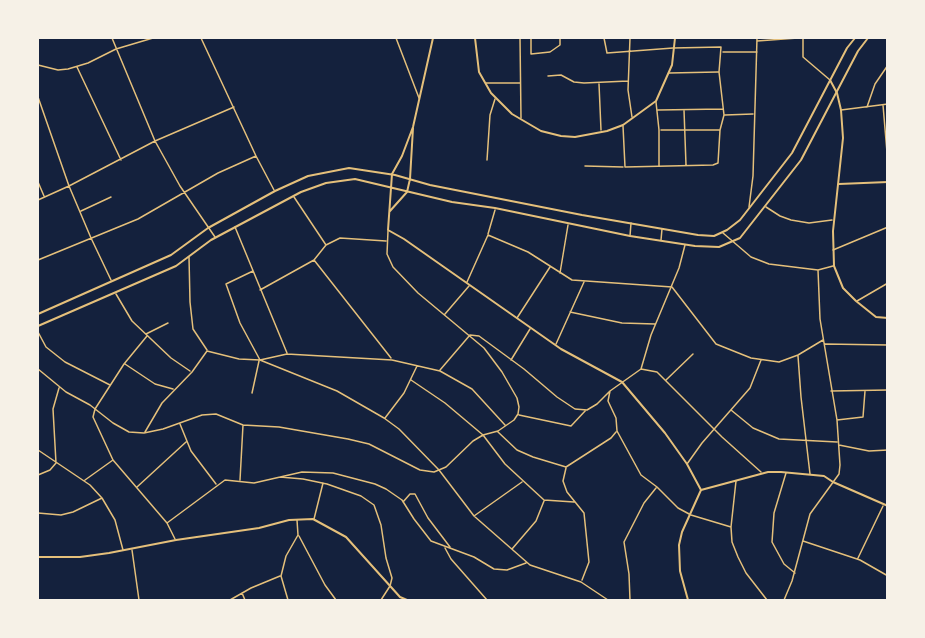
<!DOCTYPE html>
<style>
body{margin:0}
#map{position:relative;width:925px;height:638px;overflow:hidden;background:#14213d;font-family:Montserrat,sans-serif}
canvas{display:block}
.frame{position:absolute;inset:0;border:39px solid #f6f1e7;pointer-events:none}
</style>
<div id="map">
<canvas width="925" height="638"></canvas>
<div class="frame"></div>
</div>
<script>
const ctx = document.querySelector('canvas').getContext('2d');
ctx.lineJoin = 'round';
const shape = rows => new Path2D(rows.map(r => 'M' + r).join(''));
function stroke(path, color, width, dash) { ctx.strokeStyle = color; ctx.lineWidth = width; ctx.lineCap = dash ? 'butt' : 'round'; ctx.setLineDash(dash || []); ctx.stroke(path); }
stroke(shape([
 [112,38,155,141,180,186,215,237],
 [201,38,256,156,274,190],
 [396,38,419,98],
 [520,38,521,118],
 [531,38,531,54,550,52,560,45,560,38],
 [604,38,607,53,673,48,721,47,719,72,724,115,720,130,718,163,713,165,625,167,623,126],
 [630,38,628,90,632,117],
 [803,38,803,57,830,80],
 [757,41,798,38],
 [723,52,757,52],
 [38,65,58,70,68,69,88,63,116,49,153,38],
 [77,67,121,160],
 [669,73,718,72],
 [548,76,561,75,574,82,584,83,628,81],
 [486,83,520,83],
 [599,84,601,130],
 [38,97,69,186,91,238,111,280],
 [656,102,659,130,659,166],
 [883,105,888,164],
 [867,107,875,84,888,65],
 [658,110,723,109],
 [684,110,686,165],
 [841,110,888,104],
 [725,115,753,114],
 [661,130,719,130],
 [487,160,490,115,495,99],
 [585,166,623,167],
 [38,182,44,196],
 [294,197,326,245],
 [38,200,69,186,155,141,234,107],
 [749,207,753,176,757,38],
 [766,207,780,216,791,220,809,223,832,220],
 [81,211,111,197],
 [235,227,287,353],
 [723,233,751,257,769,264,818,270,833,266],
 [488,234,495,210],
 [630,236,631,223],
 [661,240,662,229],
 [833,250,888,227],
 [189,257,190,302,193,329,207,350],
 [38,260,138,219,218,173,256,156],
 [314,260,391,358],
 [253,271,226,284,240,323,260,360,337,391,384,418,399,429,439,470,474,516,530,565,581,582,608,600],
 [560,273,568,225],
 [467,282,488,235,528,252,572,280,672,287,716,344,751,358,779,362,798,355,823,340],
 [260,290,314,260,326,245,340,238,386,241],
 [116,294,132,321,171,358,190,371],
 [857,301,888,283],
 [570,312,622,323,655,324],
 [445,314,469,286],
 [517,318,550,267],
 [38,332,46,347,65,362,110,385],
 [146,334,168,323],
 [147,336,124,364,95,409,93,417,113,460,167,523,175,539],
 [556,344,584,282],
 [825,344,888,345],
 [798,356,801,397,810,474],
 [511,360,530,329],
 [125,364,155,384,173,389],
 [38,369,66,392,90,405,113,423,129,432,144,433,163,429,202,415,216,414,243,425,279,427,348,439,369,444,420,470,434,472,446,467,473,441,483,435,498,431,514,420,518,414,519,407,517,398,502,372,484,348,418,293,393,267,387,254,388,231],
 [641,369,657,372,722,437,761,472],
 [440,370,470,335,479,336,524,369,557,397,575,409,587,410,597,404,610,391,641,369,651,335,679,268,685,245],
 [411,380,445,403,483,435,505,464,544,500,574,502],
 [666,380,693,354],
 [610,391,608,401,616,418,617,431,641,475,657,487,678,508,691,515,731,527],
 [831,391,888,390],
 [252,393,259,361],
 [731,410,753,428,779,439,837,442],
 [519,415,571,426,586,410],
 [385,418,404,393,417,366],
 [837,420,863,417,865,391],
 [180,424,191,451,216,484],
 [145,432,162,403,192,372,207,351,239,359,260,360,287,354,392,360,440,371,472,389,505,425],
 [498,432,517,450,533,457,566,467,611,438,616,432],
 [839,445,869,451,888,450],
 [38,450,90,485,102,498,115,520,123,550],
 [687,464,702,443,750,388,761,360],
 [566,468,563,481,567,492,584,513,589,562,582,580],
 [786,473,774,513,772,542,784,564,795,573],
 [38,475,50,470,56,463,53,409,59,388],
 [280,477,303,479,327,484,361,496,374,505,381,525,386,558,392,578,390,586,381,600],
 [85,480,113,460],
 [240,480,243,425],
 [736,481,731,527,732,542,738,557,746,573,767,600],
 [137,487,186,442],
 [403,502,410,494,415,494,428,518,450,547],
 [38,513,61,515,73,512,102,498],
 [474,516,522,482],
 [314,519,323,483],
 [167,523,225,480,254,483,302,472,333,473,375,484,386,489,402,500,414,519,431,541,474,557,494,569,507,570,526,563],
 [299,536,325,585,336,600],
 [803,541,860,560,888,576],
 [445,548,451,559,487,600],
 [512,549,536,521,544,501],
 [132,550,139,600],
 [858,558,883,506],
 [242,593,245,600],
 [188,600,218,600],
 [230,600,251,588,280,576],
 [288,600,281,576,286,556,298,535,297,520],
 [630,600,629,574,624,542,644,503,656,488],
 [784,600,792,581,810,514,839,474,840,465,837,420,820,319,818,270]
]), '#e5c07b', 1.5);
stroke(shape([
 [475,38,479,72,491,93,512,114,541,131,561,136,575,137,607,131,623,125,656,101,672,65,675,38],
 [830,80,837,93,841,110,843,138,833,231,834,266,843,288,856,301,876,317,888,318],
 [392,174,402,156,413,127,433,38],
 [410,179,413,128],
 [839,184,888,182],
 [701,490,768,472,781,472,824,476,833,482,888,506],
 [38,557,80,557,109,553,176,540,259,528,289,520,313,519,346,537,400,597,407,600]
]), '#e5c07b', 2);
stroke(shape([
 [392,174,388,230,404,239,561,349,622,382,665,433,687,464,701,490,682,532,679,545,680,571,688,600],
 [390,211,407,192,410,179],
 [38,314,171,255,208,228,275,191,308,176,349,168,395,175,430,185,582,215,698,235,714,236,727,230,740,220,792,153,847,48,855,38],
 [38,326,176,266,211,240,301,192,326,183,355,179,452,202,495,208,630,236,695,246,719,247,740,238,801,160,858,51,868,38]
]), '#e5c07b', 2);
</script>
